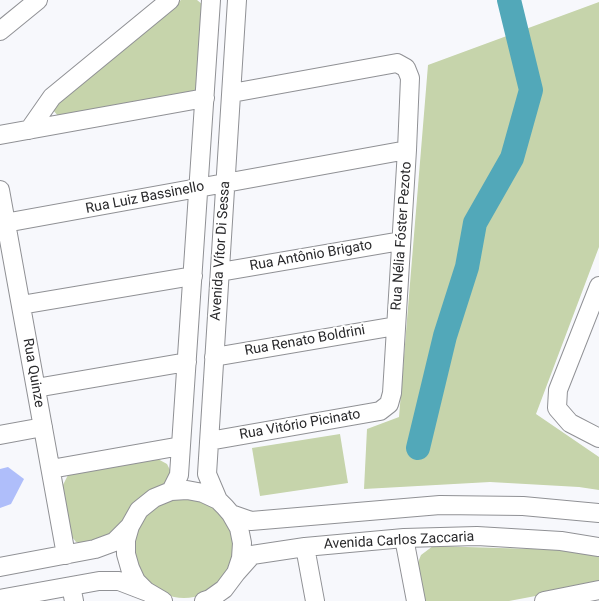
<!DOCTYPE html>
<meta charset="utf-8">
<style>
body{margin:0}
canvas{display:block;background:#f7f8fc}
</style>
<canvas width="599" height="601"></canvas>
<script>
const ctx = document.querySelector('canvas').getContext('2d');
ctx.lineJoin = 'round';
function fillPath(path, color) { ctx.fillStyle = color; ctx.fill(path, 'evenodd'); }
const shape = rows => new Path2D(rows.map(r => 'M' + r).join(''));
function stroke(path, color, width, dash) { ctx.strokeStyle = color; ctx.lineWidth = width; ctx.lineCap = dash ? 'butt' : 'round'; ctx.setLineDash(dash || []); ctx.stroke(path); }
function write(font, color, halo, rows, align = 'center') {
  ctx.font = font + ' Roboto,sans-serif'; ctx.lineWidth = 4; ctx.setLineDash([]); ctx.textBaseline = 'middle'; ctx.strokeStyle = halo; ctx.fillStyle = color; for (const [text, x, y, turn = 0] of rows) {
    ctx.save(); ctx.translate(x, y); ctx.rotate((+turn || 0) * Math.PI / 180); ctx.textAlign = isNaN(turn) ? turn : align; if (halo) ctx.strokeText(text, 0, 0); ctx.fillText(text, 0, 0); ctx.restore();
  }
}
fillPath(shape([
 [181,0,197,0,203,5,199,81,194,92,59,117,53,110,56,101],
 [599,2,599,247,536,414,599,457,599,490,579,487,490,482,364,489,367,429,399,417,428,65],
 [340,434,348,483,260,496,252,448],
 [156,458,167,464,172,474,169,483,152,489,134,503,123,522,112,536,85,544,76,542,69,533,61,489,69,473],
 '133 547a51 51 0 1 1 102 0a51 51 0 1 1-102 0Z',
 [433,546,566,550,599,556,599,584,509,601,423,601,417,565,421,555]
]), '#c6d4ab');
stroke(shape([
 [418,448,445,336,467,267,475,223,512,158,531,90,509,0]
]), '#52a8b9', 24);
fillPath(shape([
 [8,467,24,479,11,504,0,508,0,469]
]), '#afbefa');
const minor = shape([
 [0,31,38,0],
 [29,130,52,97,170,0],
 [0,135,205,98],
 [0,190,66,555],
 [0,224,407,150],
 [220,272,401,241],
 [599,286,558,390,557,408,570,423,599,438],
 [21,305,193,276],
 [214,357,396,326],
 [36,388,187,362],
 [0,435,43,427],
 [209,441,380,411,389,404,392,393,407,150,410,78,406,68,397,63,232,93],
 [51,469,181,446],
 [171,491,179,475,211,0],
 [218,500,207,474,237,0],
 [231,514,251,521,440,505,523,506,599,513],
 [404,538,416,601],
 [305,547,315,601],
 [0,567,95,549,114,542,130,526],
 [236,573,252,555,305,547,404,538,477,536,561,541,599,547],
 [71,586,74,601],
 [0,599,99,581,119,581,145,591],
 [163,601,146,591,136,581,130,568,126,554,126,540,130,526,139,510,154,498,171,491,187,490,203,493,218,500,225,507,231,514,239,528,242,543,241,558,236,573,224,589,210,599,204,601],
 [544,601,599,590]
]);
stroke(minor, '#909195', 20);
stroke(minor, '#fff', 18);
write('14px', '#29292b', '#fff', [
 ["Rua Luiz Bassinello",145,198,-11],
 ["Rua Nélia Fóster Pezoto",402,236,-86],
 ["Avenida Vítor Di Sessa",221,251,-86],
 ["Rua Antônio Brigato",311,256,-10],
 ["Rua Renato Boldrini",305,341,-10],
 ["Rua Quinze",33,373,80],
 ["Rua Vitório Picinato",300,425,-10],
 ["Avenida Carlos Zaccaria",399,541,-3]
]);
</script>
